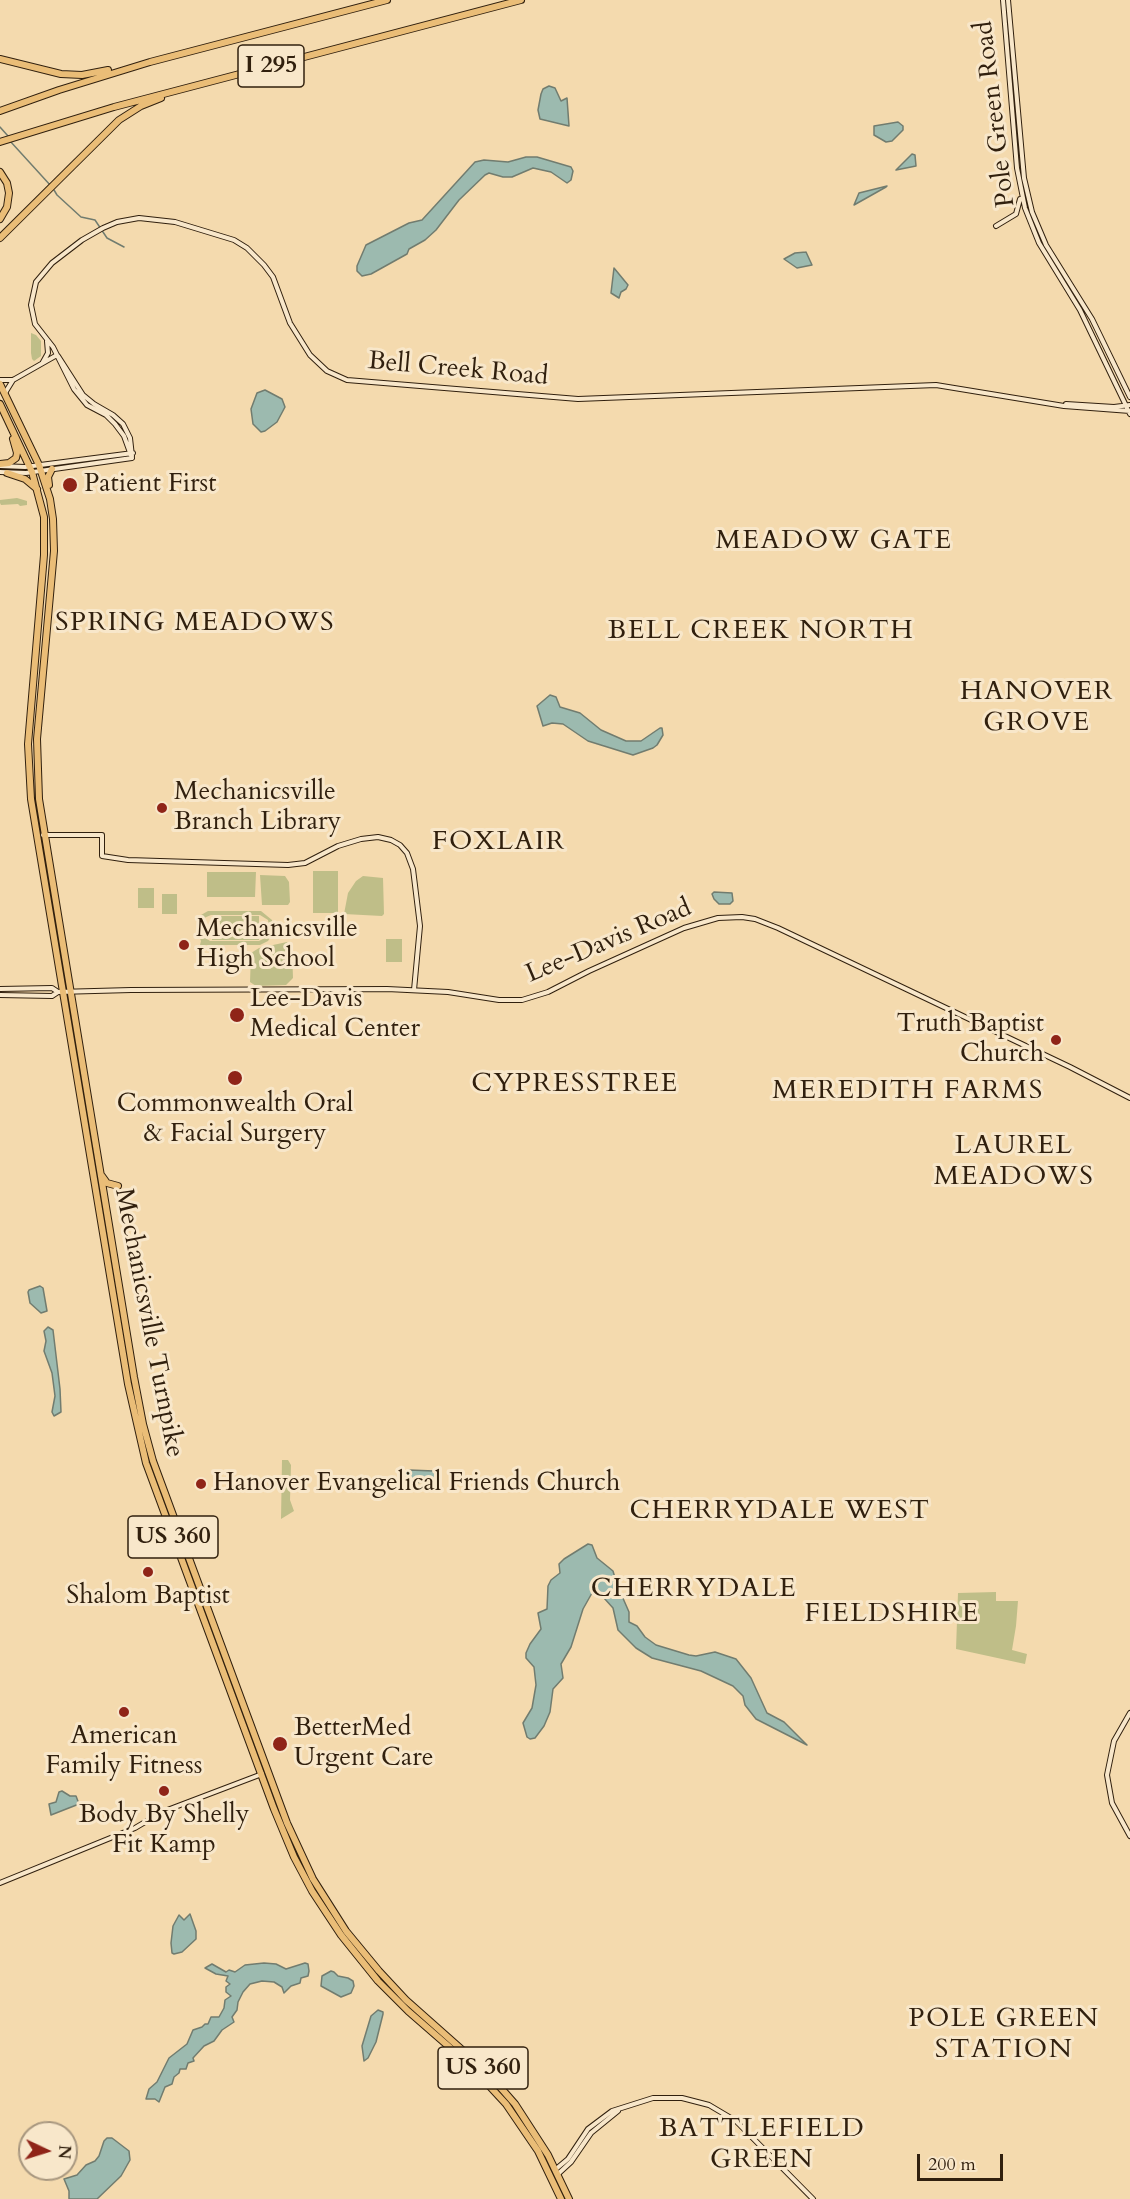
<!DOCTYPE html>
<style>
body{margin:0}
#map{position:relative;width:1130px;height:2199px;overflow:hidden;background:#f4daae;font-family:Cardo,serif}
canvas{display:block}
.north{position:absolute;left:18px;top:2121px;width:60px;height:60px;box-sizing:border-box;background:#f8e7ca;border:2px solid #a8977f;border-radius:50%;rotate:94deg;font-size:16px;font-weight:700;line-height:24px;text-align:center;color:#31200e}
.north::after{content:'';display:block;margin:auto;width:21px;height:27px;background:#8f2418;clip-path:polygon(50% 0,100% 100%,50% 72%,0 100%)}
.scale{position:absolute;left:917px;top:2154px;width:86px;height:27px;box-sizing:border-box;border:3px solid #31200e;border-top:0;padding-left:8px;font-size:18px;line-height:21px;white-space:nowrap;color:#31200e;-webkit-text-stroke:4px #f8e7ca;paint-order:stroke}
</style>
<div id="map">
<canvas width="1130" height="2199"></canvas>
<div class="north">N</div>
<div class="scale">200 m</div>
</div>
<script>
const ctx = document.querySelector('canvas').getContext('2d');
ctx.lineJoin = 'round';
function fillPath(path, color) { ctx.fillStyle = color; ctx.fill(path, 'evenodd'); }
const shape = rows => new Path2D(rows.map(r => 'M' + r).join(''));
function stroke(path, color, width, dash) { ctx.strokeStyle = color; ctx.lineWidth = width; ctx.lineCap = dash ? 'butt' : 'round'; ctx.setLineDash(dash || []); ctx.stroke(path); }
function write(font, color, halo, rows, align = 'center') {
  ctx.font = font + ' Cardo,serif'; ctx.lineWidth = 6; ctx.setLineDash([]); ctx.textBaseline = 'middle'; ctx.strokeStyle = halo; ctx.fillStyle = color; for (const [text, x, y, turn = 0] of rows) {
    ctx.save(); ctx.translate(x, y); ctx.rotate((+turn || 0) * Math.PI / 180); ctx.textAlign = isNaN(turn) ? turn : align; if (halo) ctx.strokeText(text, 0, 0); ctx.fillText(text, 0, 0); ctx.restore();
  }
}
fillPath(shape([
 [31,333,36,335,41,341,41,356,34,361,32,359,31,353],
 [17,498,27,501,27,505,20,506,18,504,1,505,0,503,0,500],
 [313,871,338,871,338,913,313,913],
 [207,872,256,872,255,897,207,897],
 [260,875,285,876,289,882,290,902,288,905,262,905],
 [363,876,383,878,384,914,382,916,344,914,348,893,356,881],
 [138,888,154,888,154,908,138,908],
 [162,894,177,894,177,914,162,914],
 [208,911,261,911,272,920,273,933,268,941,260,945,200,945,201,941,197,932,197,923,201,915],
 [211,915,260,915,268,920,270,931,267,937,259,941,210,941,203,936,200,928,204,918],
 [212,916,259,916,259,940,212,940],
 [386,939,402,939,402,962,386,962],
 [287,942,292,949,293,978,286,985,256,986,250,982,251,953,259,948],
 [282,1460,288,1460,291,1465,290,1500,294,1511,281,1519],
 [996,1592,996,1601,1018,1601,1016,1626,1012,1650,1027,1654,1025,1664,956,1649,958,1593]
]), '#bfbe88');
const water = shape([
 [549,86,555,88,561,101,567,98,569,126,540,119,538,110,541,94,543,89,549,86],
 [898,122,903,126,903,130,892,141,886,142,874,135,874,126,898,122],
 [912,154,915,155,916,166,896,170,912,154],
 [526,157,537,157,571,167,573,171,571,180,567,183,551,172,533,168,512,177,503,177,489,173,485,175,459,200,436,230,425,240,409,249,407,254,371,274,362,276,357,271,357,266,366,245,409,223,422,220,475,162,484,160,508,162,526,157],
 [887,186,886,187,854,205,859,193,887,186],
 [806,252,812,265,797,268,784,259,795,253,806,252],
 [614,268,628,285,626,289,621,292,619,298,611,293,614,268],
 [265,390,282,399,285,407,277,422,265,431,261,432,253,424,251,409,257,393,265,390],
 [550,695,556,697,560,707,580,713,601,730,626,741,641,741,660,728,662,728,663,735,657,745,653,748,633,755,588,741,563,724,552,723,543,726,537,706,550,695],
 [714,892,732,893,733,901,730,904,719,904,714,899,712,894,714,892],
 [40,1286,43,1288,47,1311,41,1313,30,1303,28,1292,29,1290,40,1286],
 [48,1327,53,1330,60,1389,61,1412,54,1416,52,1412,55,1396,52,1373,44,1351,46,1341,44,1331,48,1327],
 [409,1470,434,1471,437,1474,435,1479,429,1482,406,1483,404,1480,403,1474,409,1470],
 [588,1544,592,1545,597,1558,613,1571,615,1578,614,1585,622,1596,629,1612,629,1622,637,1626,645,1637,656,1645,689,1655,696,1656,715,1652,736,1659,751,1678,767,1713,784,1722,807,1745,756,1719,745,1705,743,1696,733,1686,701,1671,652,1658,636,1648,618,1630,613,1608,604,1598,592,1593,583,1609,571,1647,561,1664,563,1678,553,1689,550,1712,544,1726,535,1738,530,1739,527,1737,523,1723,532,1708,536,1685,534,1667,526,1658,526,1653,530,1644,541,1629,538,1613,547,1609,548,1586,551,1580,560,1573,559,1564,564,1559,588,1544],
 [62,1791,70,1796,76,1796,79,1804,51,1815,49,1804,56,1802,59,1792,62,1791],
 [190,1914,196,1931,196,1939,182,1952,174,1954,172,1953,171,1943,173,1926,179,1915,184,1920,190,1914],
 [264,1963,276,1964,286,1969,305,1963,308,1964,309,1971,308,1976,301,1978,300,1983,291,1986,284,1993,282,1987,274,1982,262,1981,250,1984,243,1992,238,2002,237,2010,232,2017,234,2022,222,2030,214,2041,204,2046,193,2058,194,2061,188,2063,186,2069,180,2069,179,2073,174,2077,172,2084,165,2087,159,2102,155,2099,146,2099,149,2089,157,2082,169,2058,187,2044,193,2030,202,2027,205,2024,208,2024,211,2017,219,2017,224,2008,225,2000,231,1996,226,1992,226,1987,230,1984,226,1981,228,1976,216,1974,205,1968,212,1964,226,1972,229,1970,235,1972,245,1965,264,1963],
 [331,1971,334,1972,338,1976,348,1978,353,1981,354,1986,351,1993,341,1997,321,1986,322,1976,331,1971],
 [378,2010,383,2012,383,2014,376,2042,368,2058,364,2061,362,2046,371,2016,378,2010],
 [107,2138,112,2138,129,2151,130,2160,121,2176,97,2199,69,2199,69,2191,64,2179,77,2175,86,2165,95,2161,99,2156,104,2141,107,2138]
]);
fillPath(water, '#9cbaaf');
stroke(water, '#717c6f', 1.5);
stroke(shape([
 [0,127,8,136],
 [10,141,51,186],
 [54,190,57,195,81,217,95,220,107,238,124,247]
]), '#717c6f', 1.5);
const secondary = shape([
 [1003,0,1017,168,1025,208,1039,243,1080,310,1130,414],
 [1008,0,1024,178,1032,212,1046,245,1092,319,1130,397],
 [996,226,1016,214,1020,199],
 [58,356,83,395,94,404,113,415,123,424,130,438,132,456],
 [43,362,48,353,47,341],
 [0,380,13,380,57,355],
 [5,393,13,380],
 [1066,404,1114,407,1130,405],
 [132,458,124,436,115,424,106,415,87,405,74,389,53,347,35,324,31,305,36,282,52,263,82,240,103,228,117,222,139,218,175,222,234,240,247,248,264,265,273,277,290,323,310,355,327,371,347,380,578,399,936,385,1064,406,1130,411],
 [0,466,25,467,133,453],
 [0,472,26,473,132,458],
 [43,835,102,835,102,856,128,860,288,865,305,863,338,846,361,839,378,837,391,840,400,845,407,853,413,869,420,926,414,990],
 [0,989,52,988,58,992],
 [0,995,52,996,58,992,131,990,387,989,448,992,499,1000,522,1000,548,992,589,971,684,928,718,918,742,917,755,919,778,928,1070,1067,1130,1098],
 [1130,1713,1114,1741,1107,1775,1112,1803,1130,1836],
 [0,1883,135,1828,162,1812,262,1774],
 [556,2169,568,2159,588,2129,612,2111,653,2098,682,2098,709,2105,736,2121,813,2199],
 [558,2174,571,2162,591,2133,618,2111]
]);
const highway = shape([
 [0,59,61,74,82,75,108,70],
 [0,111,59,90,150,62,387,0],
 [0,142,114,107,521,0],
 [0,172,7,183,9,193,7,207,0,219],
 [0,238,119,120,141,106,161,98],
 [0,384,39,465,50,499,53,519,54,551,37,739,39,799,134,1377,143,1424,153,1461,287,1823,313,1879,346,1931,379,1971,406,2000,486,2071,515,2104,548,2155,569,2199],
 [0,404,32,472,44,517,44,555,28,744,31,799,128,1384,146,1463,274,1809,294,1857,312,1891,341,1935,378,1981,408,2011,470,2065,506,2104,538,2151,561,2199],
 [0,464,9,463,16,458,17,453,13,439],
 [7,473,25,479,37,489],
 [49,485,48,477,52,469],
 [102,1176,107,1183,118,1186]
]);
stroke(secondary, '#31200e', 6);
stroke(highway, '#31200e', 8);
stroke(secondary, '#f8e7ca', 4);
stroke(highway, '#eabd77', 6);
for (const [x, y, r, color] of [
 [70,485,8,"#8f2418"],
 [162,808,6,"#8f2418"],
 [184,945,6,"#8f2418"],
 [237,1015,8,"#8f2418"],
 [1056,1040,6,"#8f2418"],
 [235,1078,8,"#8f2418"],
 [201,1484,6,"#8f2418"],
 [148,1572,6,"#8f2418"],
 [124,1712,6,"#8f2418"],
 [280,1744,8,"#8f2418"],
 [164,1791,6,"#8f2418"]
]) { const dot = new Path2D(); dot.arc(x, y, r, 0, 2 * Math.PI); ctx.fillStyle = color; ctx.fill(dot); stroke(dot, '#f8e7ca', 2); }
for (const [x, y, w] of [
 [271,66,66],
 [173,1537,90],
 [483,2068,90]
]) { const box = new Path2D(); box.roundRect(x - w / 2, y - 21, w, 42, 4.5); ctx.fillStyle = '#f8e7ca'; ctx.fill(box); stroke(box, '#31200e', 1.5); }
write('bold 24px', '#31200e', null, [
 ["I 295",271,66],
 ["US 360",173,1537],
 ["US 360",483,2068]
]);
write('26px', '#31200e', '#f8e7ca', [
 ["Pole Green Road",996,114,-97],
 ["Bell Creek Road",458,370,5],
 ["Lee-Davis Road",609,942,-23],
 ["Mechanicsville Turnpike",148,1323,79]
]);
write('26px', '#31200e', '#f8e7ca', [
 ["Patient First",84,485],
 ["Mechanicsville",174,793],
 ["Branch Library",174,823],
 ["Mechanicsville",196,930],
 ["High School",196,960],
 ["Lee-Davis",250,1000],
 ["Medical Center",250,1030],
 ["Truth Baptist",1044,1025,"right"],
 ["Church",1044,1055,"right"],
 ["Commonwealth Oral",235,1105,"center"],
 ["& Facial Surgery",235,1135,"center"],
 ["Hanover Evangelical Friends Church",213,1484],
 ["Shalom Baptist",148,1597,"center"],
 ["BetterMed",294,1729],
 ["Urgent Care",294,1759],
 ["American",124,1737,"center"],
 ["Family Fitness",124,1767,"center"],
 ["Body By Shelly",164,1816,"center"],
 ["Fit Kamp",164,1846,"center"]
], 'left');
ctx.letterSpacing = '1.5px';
write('27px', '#31200e', '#f8e7ca', [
 ["MEADOW GATE",834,542],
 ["SPRING MEADOWS",195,624],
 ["BELL CREEK NORTH",761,632],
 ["HANOVER",1037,693],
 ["GROVE",1037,724],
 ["FOXLAIR",499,843],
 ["CYPRESSTREE",575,1085],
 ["MEREDITH FARMS",908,1092],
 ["LAUREL",1014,1147],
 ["MEADOWS",1014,1178],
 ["CHERRYDALE WEST",780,1512],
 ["CHERRYDALE",694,1590],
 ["FIELDSHIRE",892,1615],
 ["POLE GREEN",1004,2020],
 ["STATION",1004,2051],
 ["BATTLEFIELD",762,2130],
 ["GREEN",762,2161]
]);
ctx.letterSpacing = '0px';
</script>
